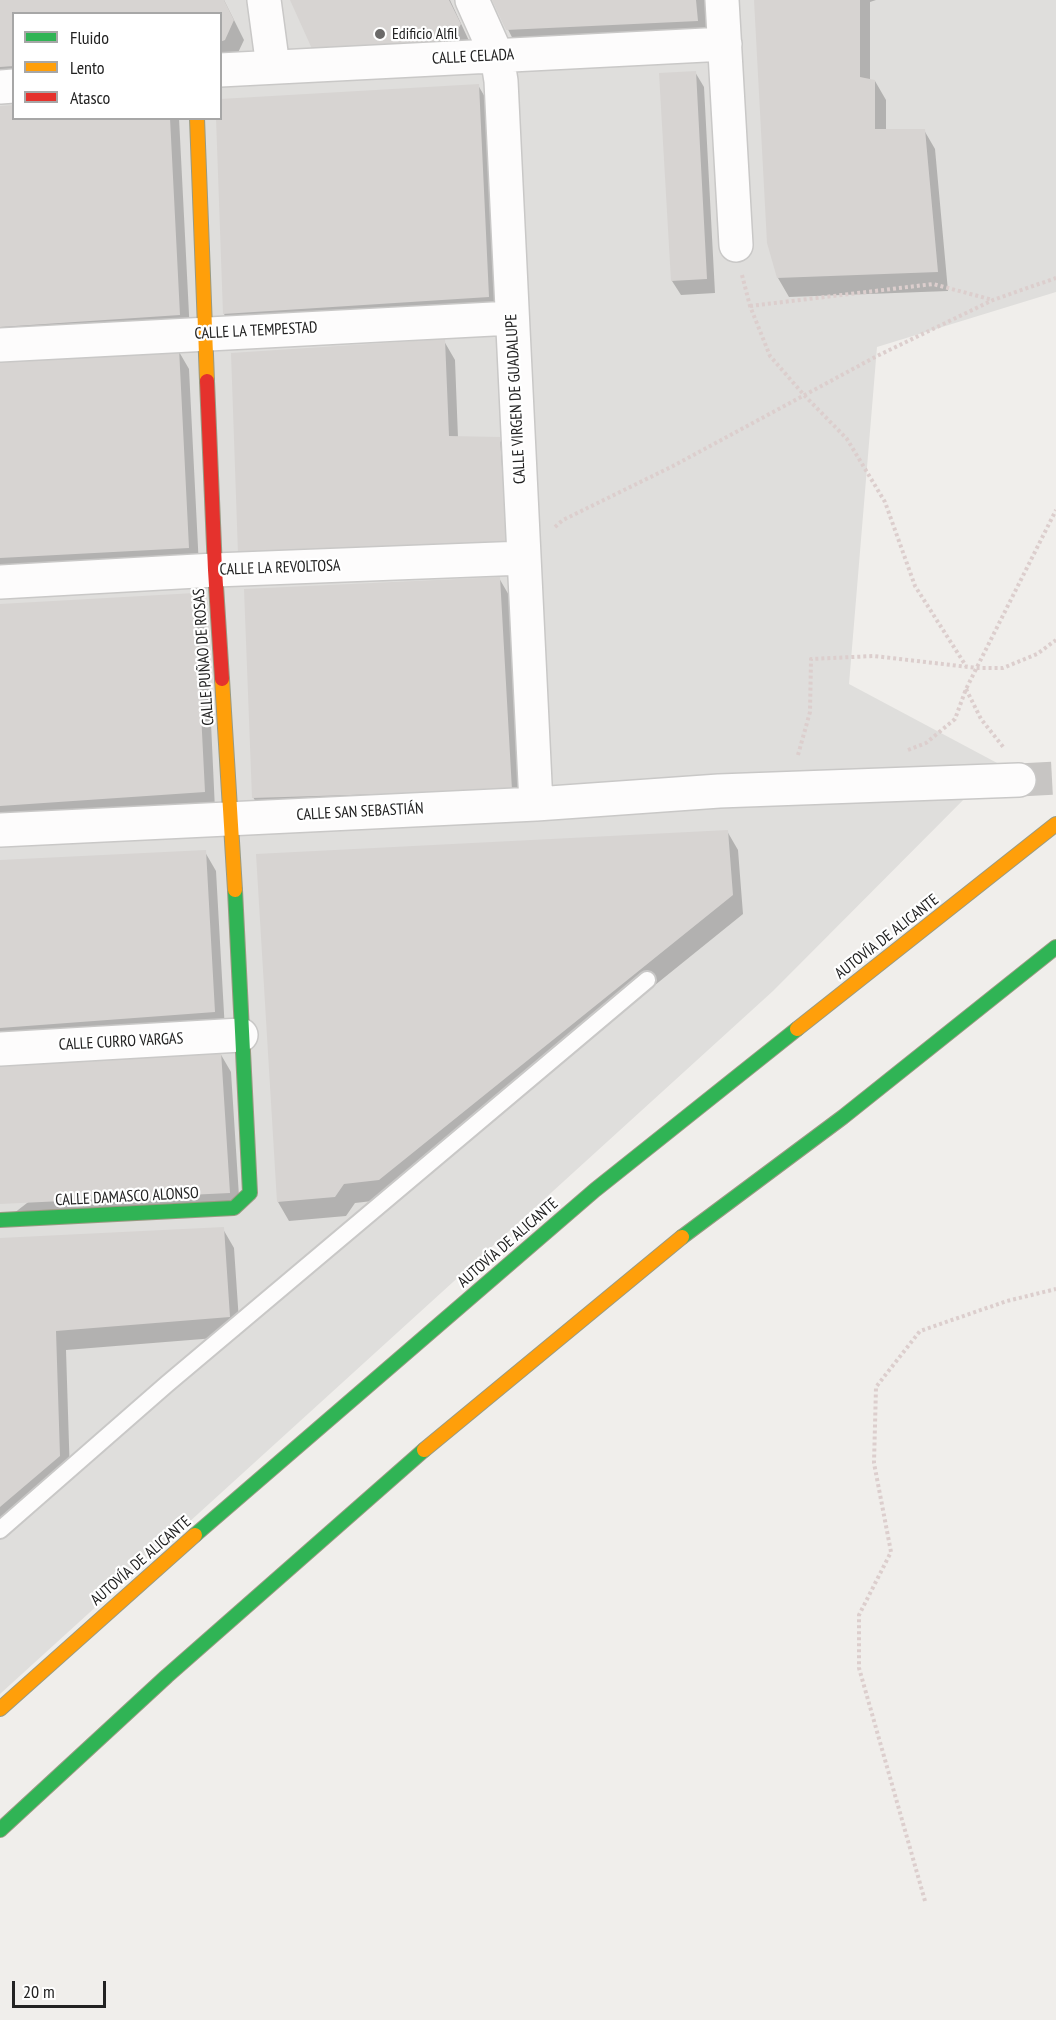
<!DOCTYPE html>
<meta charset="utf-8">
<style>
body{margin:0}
#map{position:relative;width:1056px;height:2020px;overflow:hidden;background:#f0eeeb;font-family:"PT Sans Narrow",sans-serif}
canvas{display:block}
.legend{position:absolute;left:12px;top:12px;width:210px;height:108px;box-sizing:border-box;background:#fff;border:2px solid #a7a7a7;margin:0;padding:8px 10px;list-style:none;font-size:18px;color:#222}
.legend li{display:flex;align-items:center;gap:12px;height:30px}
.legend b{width:30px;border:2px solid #a7a7a7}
.scale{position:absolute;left:12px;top:1981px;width:94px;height:27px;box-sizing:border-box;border:3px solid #222;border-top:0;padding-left:8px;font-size:18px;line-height:21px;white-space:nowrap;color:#222;-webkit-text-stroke:4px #fff;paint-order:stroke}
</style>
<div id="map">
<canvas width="1056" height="2020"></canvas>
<ul class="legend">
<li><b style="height:8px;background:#30b455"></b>Fluido</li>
<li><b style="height:8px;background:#ff9f0a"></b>Lento</li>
<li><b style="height:8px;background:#e5322d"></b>Atasco</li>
</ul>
<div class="scale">20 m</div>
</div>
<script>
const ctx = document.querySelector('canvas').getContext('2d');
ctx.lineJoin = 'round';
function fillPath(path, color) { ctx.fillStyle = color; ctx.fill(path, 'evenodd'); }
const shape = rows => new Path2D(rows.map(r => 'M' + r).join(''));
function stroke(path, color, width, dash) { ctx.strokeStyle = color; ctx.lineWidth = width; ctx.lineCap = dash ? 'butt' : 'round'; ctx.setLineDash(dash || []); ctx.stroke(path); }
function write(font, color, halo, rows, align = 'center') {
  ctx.font = font + ' "PT Sans Narrow",sans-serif'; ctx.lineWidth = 4.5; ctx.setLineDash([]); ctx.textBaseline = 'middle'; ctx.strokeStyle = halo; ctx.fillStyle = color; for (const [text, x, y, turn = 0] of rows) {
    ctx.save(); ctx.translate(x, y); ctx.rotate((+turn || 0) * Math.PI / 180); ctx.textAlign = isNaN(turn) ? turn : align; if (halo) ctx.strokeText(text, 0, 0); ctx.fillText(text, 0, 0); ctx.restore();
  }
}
fillPath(shape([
 [0,0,1056,0,1056,292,877,347,849,684,999,764,773,991,0,1694],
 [14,14,220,14,220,118,14,118]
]), '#dfdedc');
fillPath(shape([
 [0,0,224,0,244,40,235,59,220,68,220,14,14,14,14,85,0,86],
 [291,0,450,0,471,45,461,62],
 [493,0,706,0,708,39,518,49],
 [755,0,876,0,870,2,870,80,875,81,886,100,886,130,924,130,935,149,948,291,789,297,778,278],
 [695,72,704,87,715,293,681,295,672,281],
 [478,85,489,104,499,316,235,333,224,314],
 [0,107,14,118,179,118,190,334,0,347],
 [444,341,455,360,458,438,499,439,510,458,517,561,250,572],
 [178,350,189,369,199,567,0,577,0,360],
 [499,578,510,597,522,809,264,816,253,797],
 [195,595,206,614,215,810,0,825,0,606],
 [727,831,738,850,743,914,390,1199,355,1203,346,1216,289,1221,278,1202],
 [205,852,216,871,225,1031,0,1048,0,862],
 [220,1053,231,1072,240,1212,0,1224],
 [223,1229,234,1248,240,1336,66,1350,70,1476,0,1535,0,1240]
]), '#0003');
fillPath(shape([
 [0,0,224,0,234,20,225,40,220,42,220,14,14,14,14,66,0,67],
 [290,0,449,0,461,24,450,43,313,51],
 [492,0,696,0,698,21,506,30],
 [754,0,860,0,860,77,875,80,875,129,925,129,938,272,777,278,767,243],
 [696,71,707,279,671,281,659,73],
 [479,84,489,297,223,314,216,118,220,118,220,99],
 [14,105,14,118,170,118,180,315,0,327,0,106],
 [445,339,449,436,500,437,507,542,238,554,231,353],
 [179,348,189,548,0,558,0,358],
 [500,577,512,790,252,798,244,589],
 [195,593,205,792,0,806,0,604],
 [728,830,733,895,379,1180,344,1184,335,1197,277,1202,256,854],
 [206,850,215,1012,0,1028,0,860],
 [221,1051,230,1193,0,1204,0,1063],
 [224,1227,230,1317,56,1331,60,1456,0,1507,0,1238]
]), '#d7d4d2');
stroke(shape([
 [1019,780,1056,778]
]), '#c7c5c3', 33, [33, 16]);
const lane = shape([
 [0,1530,167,1384,647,980]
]);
const street = shape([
 [264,0,273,67],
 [472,0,497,56,501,81,536,804],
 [722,0,736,245],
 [220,70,725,44],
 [0,87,14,86],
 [0,345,512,318],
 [0,582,215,570,524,558],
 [0,830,536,804,719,791,1019,780],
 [0,1049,241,1035]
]);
const fast = shape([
 [0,1220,234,1208,250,1193,235,890],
 [682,1237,843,1117,1056,947],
 [195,1535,595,1190,797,1029],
 [0,1830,167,1676,424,1450]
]);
const slow = shape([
 [197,118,207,381],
 [222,679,235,890],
 [797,1029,1056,824],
 [424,1450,682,1237],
 [0,1709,195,1535]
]);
const jam = shape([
 [207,381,215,570,222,679]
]);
stroke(lane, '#c9c8c7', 20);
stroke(street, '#c9c8c7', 36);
stroke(fast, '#999a82', 16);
stroke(slow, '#999a82', 16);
stroke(jam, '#999a82', 16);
stroke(shape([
 [742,275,750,306,770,356,804,395,847,439,885,502,915,586,966,666],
 [750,306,933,284,993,300],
 [555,527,563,520,673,466,877,356,993,300,1056,278],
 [966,689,981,719,1004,748],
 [908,750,926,743,955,719,966,689,1056,510],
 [798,755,810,712,811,659,874,656,977,668,1003,668,1037,654,1056,640],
 [925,1901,859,1668,859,1615,891,1552,874,1463,876,1387,920,1331,1007,1301,1056,1289]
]), '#dccecd', 4, [3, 3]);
stroke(lane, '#fdfcfc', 16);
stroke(street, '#fdfcfc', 33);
stroke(fast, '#30b455', 14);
stroke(slow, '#ff9f0a', 14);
stroke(jam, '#e5322d', 14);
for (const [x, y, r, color] of [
 [380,34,6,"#6a6968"]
]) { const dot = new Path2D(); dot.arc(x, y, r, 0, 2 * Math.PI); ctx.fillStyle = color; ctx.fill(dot); stroke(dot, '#fff', 2); }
write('16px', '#222', '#fff', [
 ["Edificio Alfil",392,34]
], 'left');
write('16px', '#222', '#fff', [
 ["CALLE CELADA",473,57,-3],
 ["CALLE LA TEMPESTAD",256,331,-3],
 ["CALLE VIRGEN DE GUADALUPE",516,399,-93],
 ["CALLE LA REVOLTOSA",280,568,-2],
 ["CALLE PUÑAO DE ROSAS",204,657,-94],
 ["CALLE SAN SEBASTIÁN",360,812,-3],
 ["AUTOVÍA DE ALICANTE",887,937,-38],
 ["CALLE CURRO VARGAS",121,1042,-3],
 ["CALLE DAMASCO ALONSO",127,1197,-3],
 ["AUTOVÍA DE ALICANTE",508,1243,-41],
 ["AUTOVÍA DE ALICANTE",141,1561,-41]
]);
</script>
